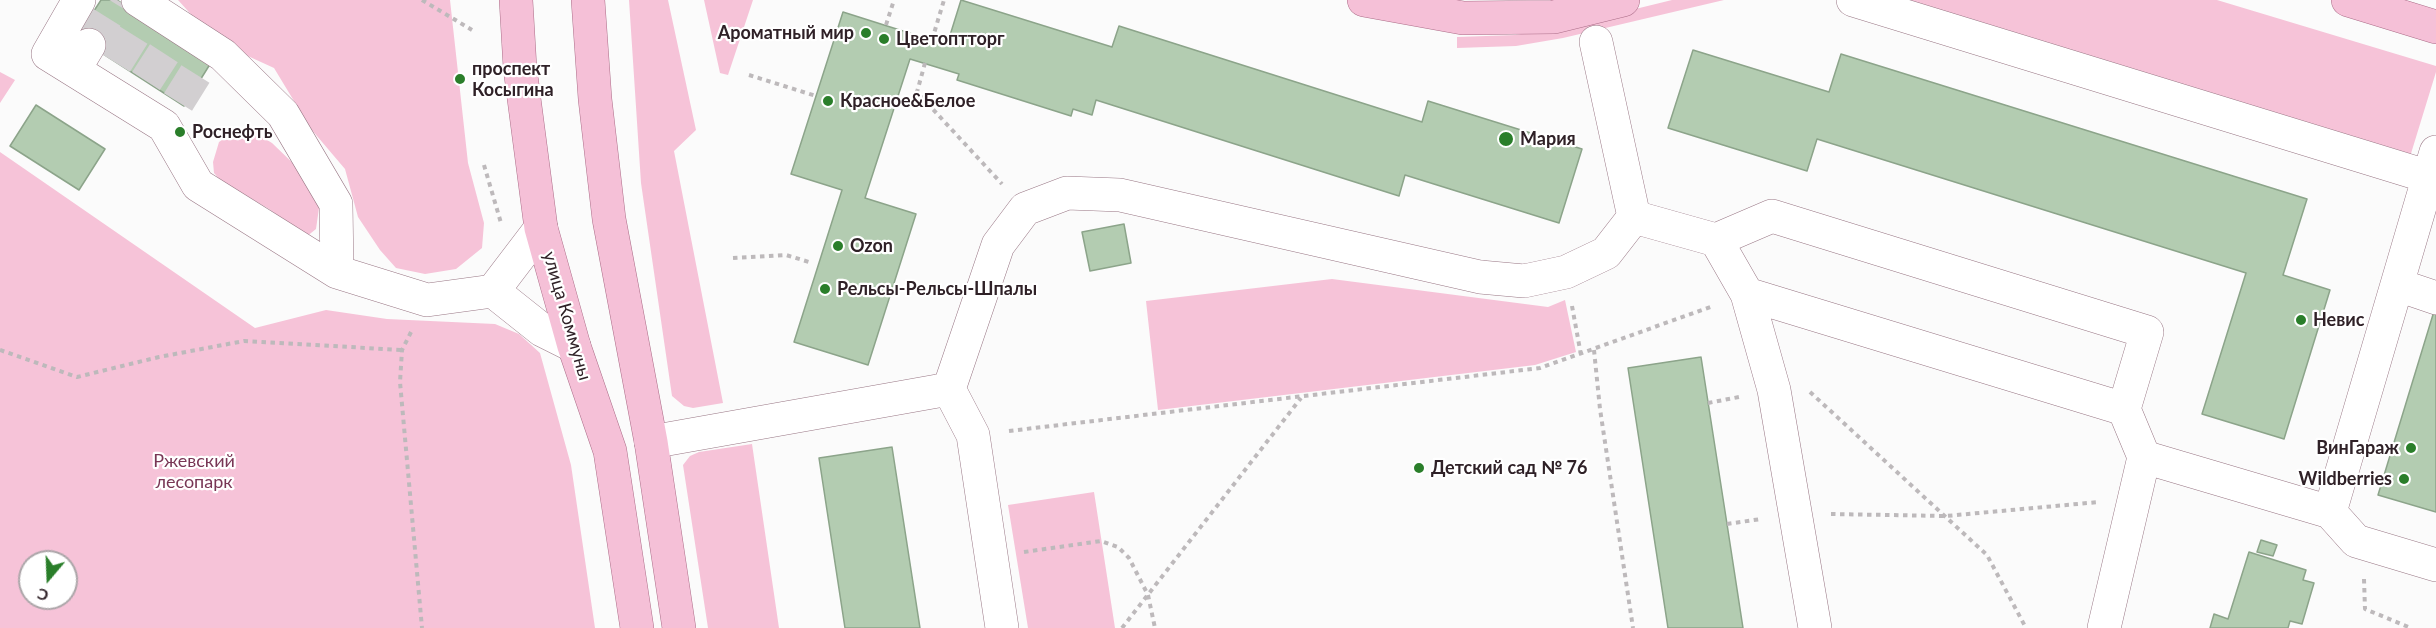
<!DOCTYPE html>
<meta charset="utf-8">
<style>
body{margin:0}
#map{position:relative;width:2436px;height:628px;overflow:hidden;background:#fbfbfb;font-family:Lato,sans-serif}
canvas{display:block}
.north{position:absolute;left:18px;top:550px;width:60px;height:60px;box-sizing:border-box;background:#fff;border:2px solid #aca6a9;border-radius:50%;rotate:199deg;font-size:16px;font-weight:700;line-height:24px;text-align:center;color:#2f2127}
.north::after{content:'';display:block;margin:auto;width:21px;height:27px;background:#2a7e2a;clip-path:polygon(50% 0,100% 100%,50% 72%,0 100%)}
</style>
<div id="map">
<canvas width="2436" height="628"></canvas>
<div class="north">С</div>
</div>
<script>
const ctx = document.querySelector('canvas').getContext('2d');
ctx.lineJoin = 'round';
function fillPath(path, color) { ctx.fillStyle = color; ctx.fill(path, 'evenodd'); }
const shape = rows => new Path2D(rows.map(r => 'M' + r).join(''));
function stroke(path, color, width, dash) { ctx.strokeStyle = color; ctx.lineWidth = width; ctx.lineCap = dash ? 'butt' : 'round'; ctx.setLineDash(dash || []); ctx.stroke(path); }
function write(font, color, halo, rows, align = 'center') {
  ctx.font = font + ' Lato,sans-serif'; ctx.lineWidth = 4.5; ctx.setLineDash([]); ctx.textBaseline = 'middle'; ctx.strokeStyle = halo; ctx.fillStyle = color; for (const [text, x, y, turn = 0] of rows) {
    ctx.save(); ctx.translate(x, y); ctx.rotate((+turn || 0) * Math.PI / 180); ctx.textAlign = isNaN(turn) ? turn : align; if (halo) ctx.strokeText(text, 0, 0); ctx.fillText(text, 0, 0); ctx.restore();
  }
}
fillPath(shape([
 [178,0,450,0,468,163,484,223,482,248,456,269,425,274,396,268,380,250,358,217,345,169,311,129,274,68,215,41],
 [629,0,668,0,696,130,674,151,723,403,693,408,684,406,672,396,641,183],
 [704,0,753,0,728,75,720,73],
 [1672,0,1724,0,1563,38,1516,46,1457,48,1457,37,1515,35,1558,28],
 [1895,0,2217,0,2436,66,2436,72,2409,160],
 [0,72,15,80,0,103],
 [237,130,254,132,272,143,300,170,319,208,316,229,306,237,269,209,221,181,214,173,213,162,219,142],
 [0,152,255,328,326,310,387,319,495,324,519,334,540,353,571,465,595,628,0,628],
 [30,562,66,562,66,598,30,598],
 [1332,279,1548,307,1565,300,1576,352,1535,365,1158,410,1146,301],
 [752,444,779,628,708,628,683,465,690,456,699,452],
 [1094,492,1115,628,1028,628,1008,505]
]), '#f6c3d8');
const building = shape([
 [101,0,117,0,212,61,184,106,77,37,101,0],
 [961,0,1112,47,1119,26,1422,122,1428,101,1582,149,1559,223,1405,175,1399,196,1096,100,1092,115,1073,109,1071,116,957,80,959,74,910,59,865,198,916,214,868,365,794,342,842,190,791,174,843,12,947,45,961,0],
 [1693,50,1829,92,1841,54,2307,199,2283,275,2330,290,2284,439,2202,414,2246,273,1817,139,1807,171,1668,128,1693,50],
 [36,105,105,149,79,190,10,146,36,105],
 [1124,224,1131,263,1090,271,1082,232,1124,224],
 [2435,308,2436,309,2436,512,2378,495,2435,308],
 [1701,357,1727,524,1743,628,1668,628,1628,368,1701,357],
 [892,447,920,628,845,628,819,458,892,447],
 [2261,540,2277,545,2273,556,2257,552,2261,540],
 [2249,552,2306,570,2303,580,2314,583,2302,624,2290,621,2288,628,2210,628,2214,614,2228,619,2249,552]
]);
fillPath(building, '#b3ccb1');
stroke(building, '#8ca48a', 1.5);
stroke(shape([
 [89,45,117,0],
 [116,63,144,18],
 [146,81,175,36],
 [178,102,206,57]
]), '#d2cfd1', 33, [33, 16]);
const minor = shape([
 [79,0,48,54,164,126,198,185,337,272,427,300,493,291,541,228],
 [138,0,223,55,283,114,336,204,337,272],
 [1853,0,2436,179],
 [74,70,89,45],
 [1634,217,1716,240],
 [2398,285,2436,298],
 [493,291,542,330,574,346],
 [1747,294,2124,409],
 [651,442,949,389],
 [2330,512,2356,541,2436,565],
 [1002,628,973,435,949,389,998,245,1025,209,1067,193,1120,195,1480,277,1524,281,1566,272,1606,253,1634,217,1596,42],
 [1815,628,1774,390,1747,294,1716,240,1772,216,2147,332,2124,409,2144,457],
 [2104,628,2144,457,2330,512,2436,152]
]);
const major = shape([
 [516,0,520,68,541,228,574,346,610,451,637,628],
 [588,0,595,99,609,219,651,442,679,628],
 [1364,0,1463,18,1554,17,1623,0],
 [2348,0,2436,27]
]);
stroke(minor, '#997785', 34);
stroke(major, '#ab6d88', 34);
stroke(shape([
 [422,0,472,30],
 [886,25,894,0],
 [932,40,944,0],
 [925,63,917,92,1002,184],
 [749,75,816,96],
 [484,165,501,223],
 [733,258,786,255,809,262],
 [1572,306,1581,355],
 [411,332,402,350,400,382,422,628],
 [0,350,77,377,159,357,244,341,402,350],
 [1594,350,1600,409,1633,628],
 [1810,392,1987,555,2026,628],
 [1708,403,1739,397],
 [1009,431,1540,368,1713,306],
 [1831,514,1946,516,2099,502],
 [1727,524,1761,519],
 [1024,552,1101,541,1118,547,1129,558,1148,595,1155,628],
 [2364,579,2365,609,2411,628],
 [1122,628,1301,398]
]), '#bdb9bb', 4, [4.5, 4.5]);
stroke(minor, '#fff', 33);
stroke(major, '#f5c0d7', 33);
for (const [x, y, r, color] of [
 [866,33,6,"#2a7e2a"],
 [884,39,6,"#2a7e2a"],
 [460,79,6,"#2a7e2a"],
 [828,101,6,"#2a7e2a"],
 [180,132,6,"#2a7e2a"],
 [1506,139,8,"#2a7e2a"],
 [838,246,6,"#2a7e2a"],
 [825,289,6,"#2a7e2a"],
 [2301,320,6,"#2a7e2a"],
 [2411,448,6,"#2a7e2a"],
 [1419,468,6,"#2a7e2a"],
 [2404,479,6,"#2a7e2a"]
]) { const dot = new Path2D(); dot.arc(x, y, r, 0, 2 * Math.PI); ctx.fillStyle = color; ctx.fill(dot); stroke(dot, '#fff', 2); }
write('bold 18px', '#2f2127', '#fff', [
 ["Ароматный мир",854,33,"right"],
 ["Цветоптторг",896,39],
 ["проспект",472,69],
 ["Косыгина",472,90],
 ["Красное&Белое",840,101],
 ["Роснефть",192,132],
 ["Мария",1520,139],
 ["Ozon",850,246],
 ["Рельсы-Рельсы-Шпалы",837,289],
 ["Невис",2313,320],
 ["ВинГараж",2399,448,"right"],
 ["Детский сад № 76",1431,468],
 ["Wildberries",2392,479,"right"]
], 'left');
write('18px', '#2f2127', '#fff', [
 ["улица Коммуны",567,316,74]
]);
write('18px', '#783655', '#fff', [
 ["Ржевский",194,461],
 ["лесопарк",194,482]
]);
</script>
